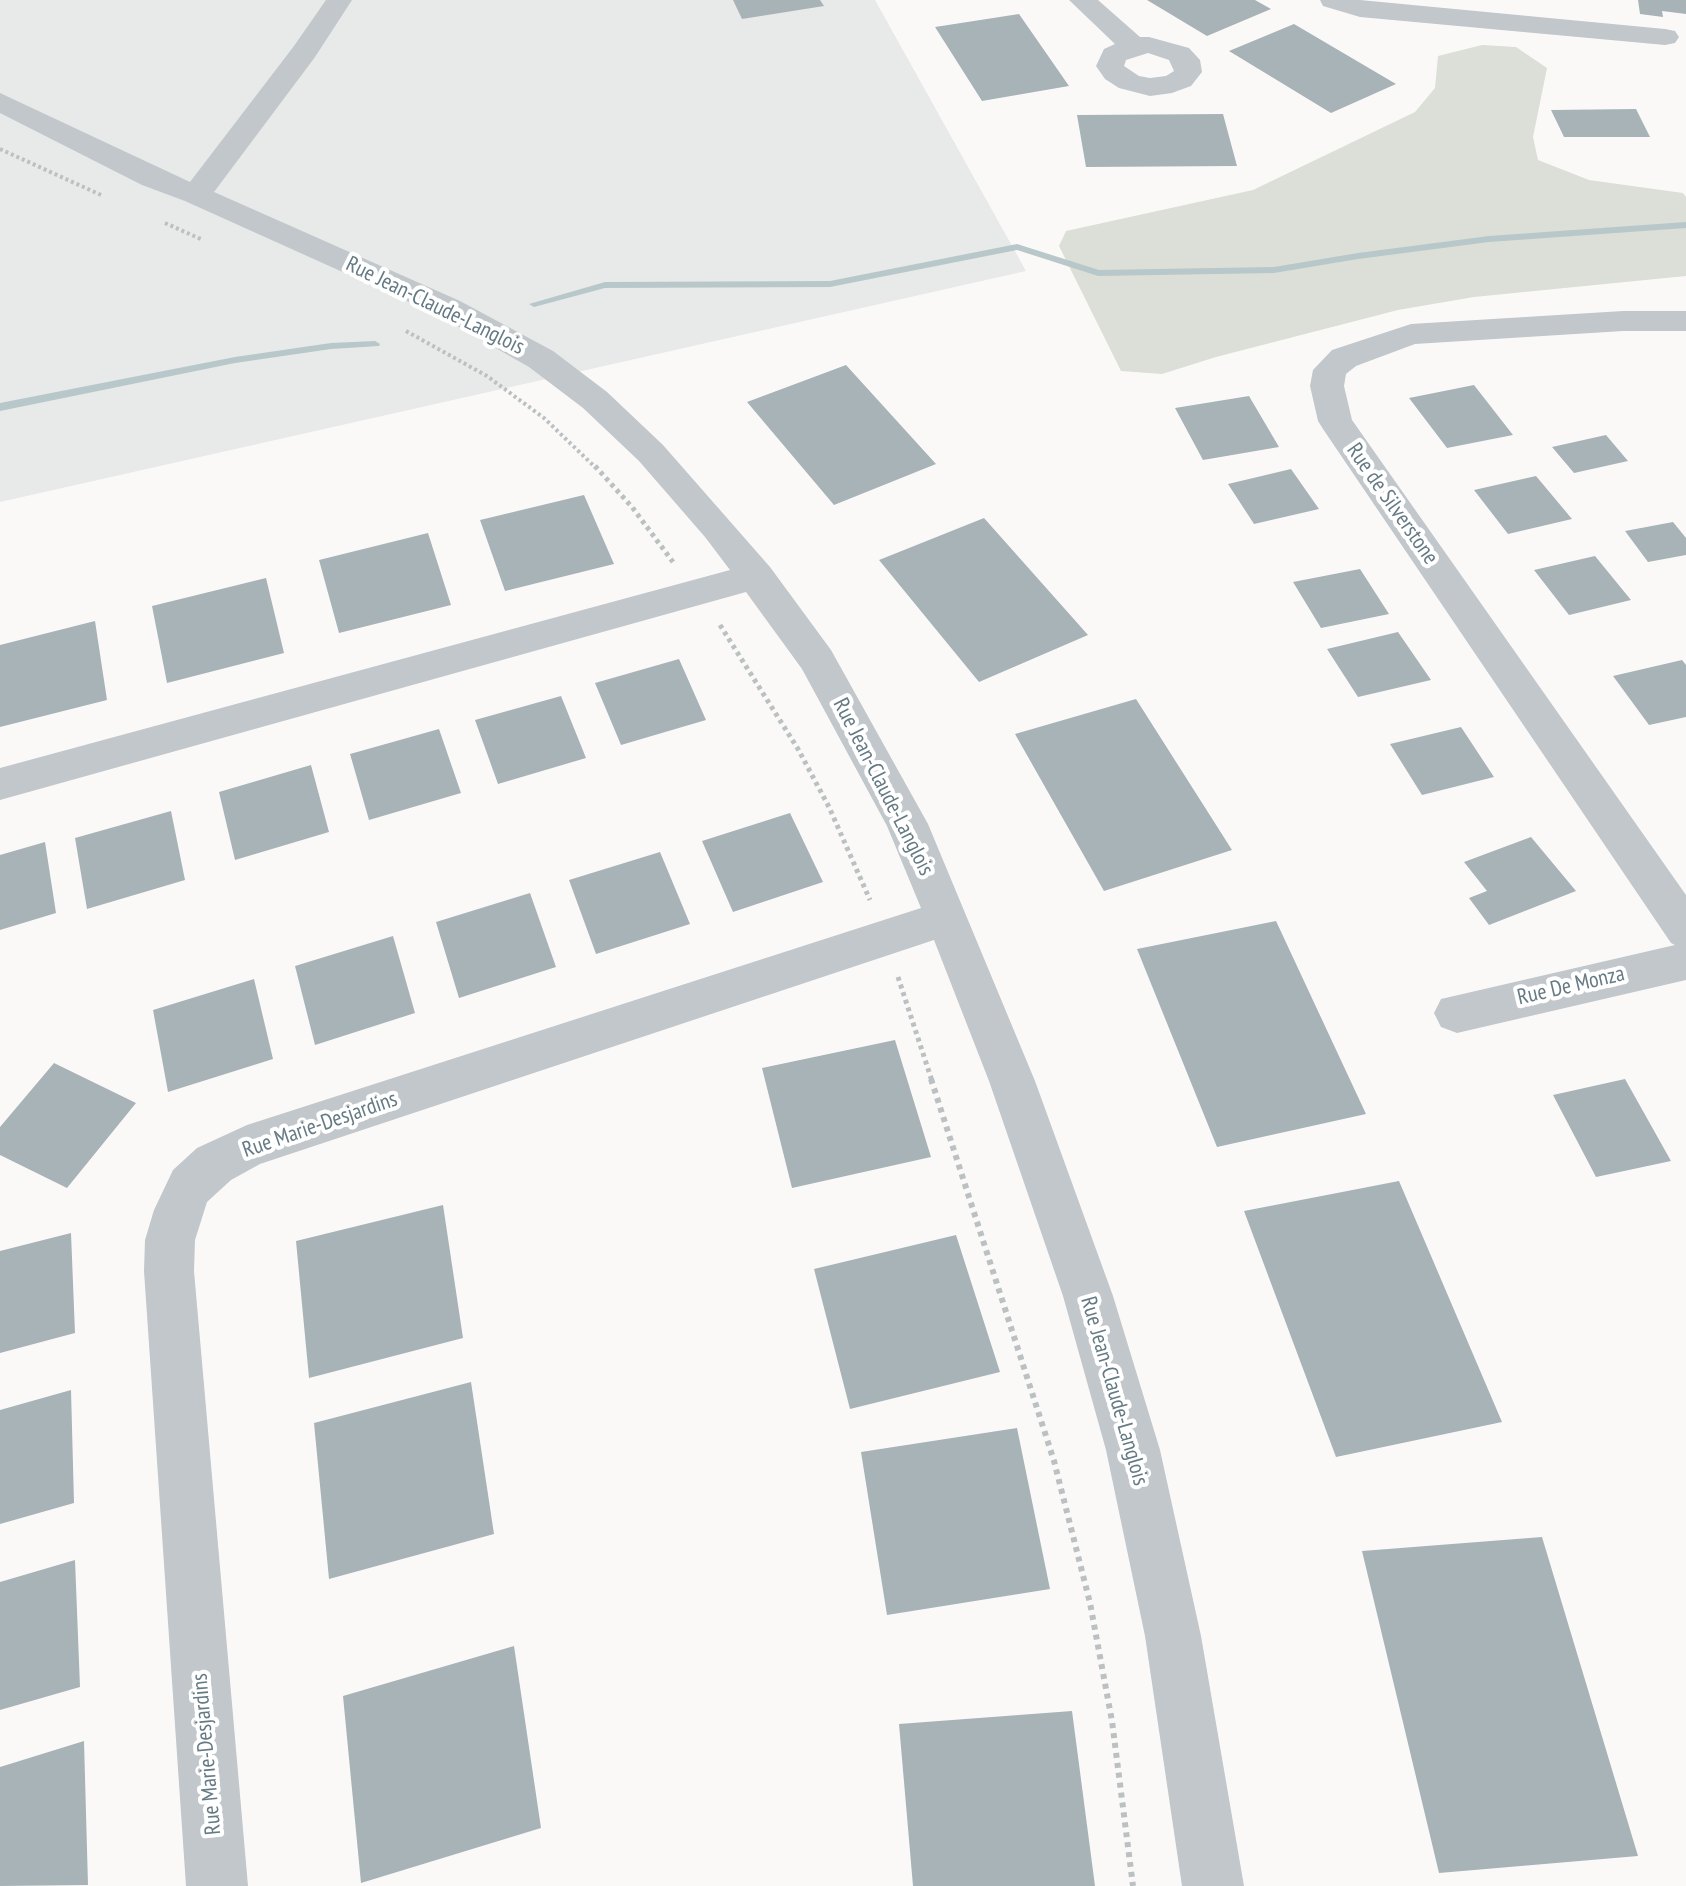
<!DOCTYPE html>
<style>
body{margin:0}
canvas{display:block;background:#faf9f8}
</style>
<canvas width="1686" height="1886"></canvas>
<script>
const ctx = document.querySelector('canvas').getContext('2d');
ctx.lineJoin = 'round';
function fillPath(path, color) { ctx.fillStyle = color; ctx.fill(path, 'evenodd'); }
const shape = rows => new Path2D(rows.map(r => 'M' + r).join(''));
function stroke(path, color, width, dash) { ctx.strokeStyle = color; ctx.lineWidth = width; ctx.lineCap = dash ? 'butt' : 'round'; ctx.setLineDash(dash || []); ctx.stroke(path); }
function write(font, color, halo, rows, align = 'center') {
  ctx.font = font + ' "PT Sans Narrow",sans-serif'; ctx.lineWidth = 8; ctx.setLineDash([]); ctx.textBaseline = 'middle'; ctx.strokeStyle = halo; ctx.fillStyle = color; for (const [text, x, y, turn = 0] of rows) {
    ctx.save(); ctx.translate(x, y); ctx.rotate((+turn || 0) * Math.PI / 180); ctx.textAlign = isNaN(turn) ? turn : align; if (halo) ctx.strokeText(text, 0, 0); ctx.fillText(text, 0, 0); ctx.restore();
  }
}
fillPath(shape([
 [0,0,875,0,1026,271,0,502]
]), '#e8e9e9');
fillPath(shape([
 [1482,45,1516,47,1547,68,1533,137,1538,160,1589,180,1683,193,1686,197,1686,276,1474,297,1398,310,1216,357,1162,374,1121,371,1059,246,1066,231,1253,190,1415,112,1435,88,1438,56]
]), '#dbdfd7');
fillPath(shape([
 [1686,222,1686,228,1489,242,1358,259,1274,273,1098,276,1017,250,830,287,605,288,534,307,529,304,605,282,830,281,1017,244,1099,270,1274,267,1358,253,1489,236,1686,222],
 [375,341,380,344,379,346,331,349,235,363,0,411,0,403,235,357,331,343,375,341]
]), '#b8c7c9');
fillPath(shape([
 [733,0,820,0,824,6,742,19],
 [1147,0,1255,0,1271,9,1207,36],
 [1638,0,1686,0,1686,14,1662,11,1663,17,1640,14],
 [1019,14,1069,86,982,101,935,27],
 [1294,24,1396,84,1331,113,1229,51],
 [1636,109,1650,137,1564,137,1551,110],
 [1223,114,1237,166,1086,167,1077,115],
 [846,365,936,464,834,505,747,402],
 [1474,385,1513,435,1447,448,1409,398],
 [1249,396,1279,447,1203,460,1175,408],
 [1606,435,1628,461,1574,473,1552,447],
 [1291,469,1319,509,1254,524,1228,484],
 [1536,476,1572,519,1508,534,1474,490],
 [584,495,614,564,505,591,480,520],
 [984,518,1088,635,979,682,879,560],
 [1673,522,1686,538,1686,555,1648,562,1625,531],
 [428,533,451,605,339,633,319,560],
 [1595,556,1631,600,1569,615,1534,570],
 [1360,569,1389,614,1321,628,1293,582],
 [266,578,284,653,167,683,152,606],
 [95,621,107,700,0,727,0,645],
 [1398,632,1431,680,1358,697,1327,649],
 [679,659,706,720,621,745,595,683],
 [1682,660,1686,665,1686,717,1649,725,1613,676],
 [561,696,586,758,498,784,475,720],
 [1136,699,1232,850,1104,891,1015,734],
 [1461,727,1494,777,1422,795,1390,744],
 [439,729,461,793,369,820,350,754],
 [311,765,329,832,235,860,219,792],
 [171,811,185,880,87,909,75,838],
 [790,813,823,882,733,912,702,841],
 [1531,837,1576,891,1489,925,1469,898,1487,891,1464,862],
 [45,842,56,913,0,930,0,855],
 [660,852,690,924,596,954,569,880],
 [530,893,556,967,459,998,436,922],
 [1276,921,1366,1114,1217,1147,1137,949],
 [393,936,415,1013,315,1045,295,966],
 [254,979,273,1059,168,1092,153,1010],
 [895,1040,931,1157,792,1188,762,1068],
 [54,1063,136,1103,67,1188,0,1155,0,1127],
 [1625,1079,1671,1161,1596,1177,1553,1095],
 [1399,1181,1502,1422,1336,1457,1244,1211],
 [443,1205,463,1338,309,1378,296,1241],
 [71,1233,75,1333,0,1353,0,1251],
 [956,1235,1000,1372,850,1409,814,1269],
 [471,1382,494,1534,329,1579,314,1423],
 [71,1390,74,1503,0,1524,0,1410],
 [1017,1428,1050,1589,887,1615,861,1452],
 [1542,1537,1638,1856,1439,1873,1362,1551],
 [75,1560,80,1687,0,1710,0,1582],
 [514,1646,541,1828,361,1883,343,1696],
 [1072,1711,1095,1886,913,1886,899,1724],
 [84,1741,88,1885,0,1886,0,1767]
]), '#a8b3b7');
stroke(shape([
 [0,149,101,195],
 [165,223,203,240],
 [406,331,487,376,544,418,596,468]
]), '#bbc0c2', 4, [3, 3]);
stroke(shape([
 [595,466,632,507,673,562],
 [720,625,798,749,829,807,870,900],
 [898,977,932,1081]
]), '#bbc0c2', 5, [4, 4]);
stroke(shape([
 [931,1079,1054,1461,1090,1603,1112,1721,1133,1886]
]), '#bbc0c2', 6, [5, 5]);
fillPath(shape([
 [326,0,352,0,315,57,214,192,460,301,553,351,607,392,663,445,770,567,831,650,928,824,1035,1081,1113,1296,1160,1450,1201,1636,1244,1886,1182,1886,1145,1636,1106,1450,1063,1296,989,1081,934,940,260,1164,231,1180,207,1202,195,1240,194,1271,248,1886,186,1886,144,1271,145,1240,154,1210,173,1170,197,1148,247,1125,921,908,887,826,802,669,746,592,0,800,0,768,730,570,705,537,639,461,583,408,529,367,438,315,185,201,142,185,0,113,0,93,190,182,294,46,326,0],
 [1069,0,1098,0,1140,37,1149,37,1189,48,1200,60,1202,72,1191,86,1172,93,1150,96,1119,88,1105,79,1096,66,1104,49,1115,44,1069,0],
 [1148,53,1169,60,1174,71,1166,76,1150,78,1139,76,1124,66,1126,60,1148,53],
 [1320,0,1360,0,1665,29,1675,31,1679,37,1675,43,1665,45,1360,17,1323,6,1320,0],
 [1623,311,1686,311,1686,331,1623,331,1415,344,1356,366,1346,374,1344,386,1352,420,1686,895,1686,980,1457,1033,1441,1027,1434,1013,1441,999,1675,945,1671,943,1323,429,1318,421,1310,386,1313,370,1332,350,1411,324,1623,311]
]), '#c1c7ca');
write('22px', '#657a83', '#fff', [
 ["Rue Jean-Claude-Langlois",435,306,26],
 ["Rue de Silverstone",1392,504,55],
 ["Rue Jean-Claude-Langlois",883,787,63],
 ["Rue De Monza",1571,986,-13],
 ["Rue Marie-Desjardins",320,1125,-19],
 ["Rue Jean-Claude-Langlois",1114,1391,74],
 ["Rue Marie-Desjardins",207,1754,-95]
]);
</script>
